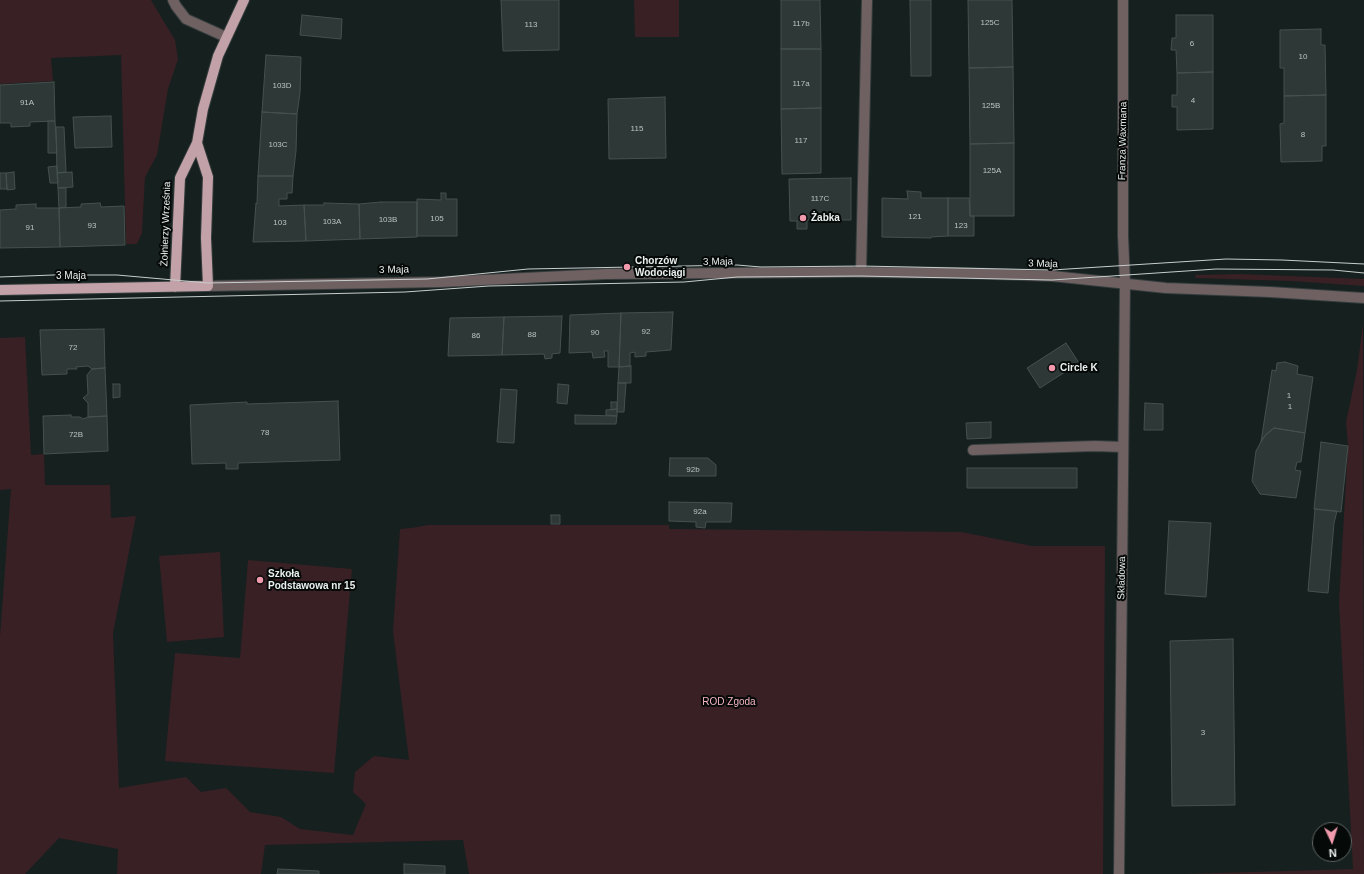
<!DOCTYPE html>
<meta charset="utf-8">
<style>
body{margin:0}
#map{position:relative;width:1364px;height:874px;overflow:hidden;background:#16201f;font-family:Arial,sans-serif}
canvas{display:block}
.north{position:absolute;left:1312px;top:822px;width:40px;height:40px;box-sizing:border-box;background:#050908;border:1px solid #606564;border-radius:50%;rotate:176deg;font-size:11px;font-weight:700;line-height:16px;text-align:center;color:#e9f0ee}
.north::after{content:'';display:block;margin:auto;width:14px;height:18px;background:#f29aad;clip-path:polygon(50% 0,100% 100%,50% 72%,0 100%)}
</style>
<div id="map">
<canvas width="1364" height="874"></canvas>
<div class="north">N</div>
</div>
<script>
const ctx = document.querySelector('canvas').getContext('2d');
ctx.lineJoin = 'round';
function fillPath(path, color) { ctx.fillStyle = color; ctx.fill(path, 'evenodd'); }
const shape = rows => new Path2D(rows.map(r => 'M' + r).join(''));
function stroke(path, color, width, dash) { ctx.strokeStyle = color; ctx.lineWidth = width; ctx.lineCap = dash ? 'butt' : 'round'; ctx.setLineDash(dash || []); ctx.stroke(path); }
function write(font, color, halo, rows, align = 'center') {
  ctx.font = font + ' Arial,sans-serif'; ctx.lineWidth = 4; ctx.setLineDash([]); ctx.textBaseline = 'middle'; ctx.strokeStyle = halo; ctx.fillStyle = color; for (const [text, x, y, turn = 0] of rows) {
    ctx.save(); ctx.translate(x, y); ctx.rotate((+turn || 0) * Math.PI / 180); ctx.textAlign = isNaN(turn) ? turn : align; if (halo) ctx.strokeText(text, 0, 0); ctx.fillText(text, 0, 0); ctx.restore();
  }
}
fillPath(shape([
 [0,0,151,0,175,40,178,59,168,89,157,155,145,177,142,233,137,244,126,244,121,55,51,58,53,81,0,84],
 [634,0,679,0,679,37,635,37],
 [1239,274,1364,279,1364,286,1291,281,1196,278,1195,275],
 [1363,324,1364,874,1184,874,1353,869,1339,602,1348,446,1346,422,1357,370],
 [25,337,31,455,44,454,45,485,110,485,111,518,136,516,113,633,119,788,186,777,201,792,226,788,250,812,281,817,300,829,353,835,366,804,353,792,355,772,374,756,409,760,393,631,400,529,412,528,428,525,669,525,669,529,961,532,1032,546,1105,546,1103,874,469,874,463,840,265,845,261,874,117,874,118,849,59,838,25,874,0,874,0,636,11,489,0,490,0,338],
 [220,552,224,637,167,642,159,556],
 [248,560,352,569,334,773,165,761,175,653,240,658]
]), '#382025');
const building = shape([
 [501,0,559,0,559,50,503,51,501,0],
 [781,0,820,0,821,49,781,49,781,0],
 [910,0,931,0,931,76,911,76,910,0],
 [968,0,1012,0,1013,67,969,68,968,0],
 [302,15,342,19,341,39,300,35,302,15],
 [1176,15,1213,15,1213,72,1177,73,1176,50,1171,50,1172,38,1176,38,1176,15],
 [1321,29,1321,45,1325,45,1326,95,1284,96,1284,68,1280,68,1280,30,1321,29],
 [781,49,821,49,821,108,781,109,781,49],
 [266,55,301,57,300,93,297,114,262,112,266,55],
 [1013,67,1014,143,970,144,969,68,1013,67],
 [1213,72,1213,129,1177,130,1177,107,1172,107,1172,95,1177,95,1177,73,1213,72],
 [54,82,55,121,30,122,30,126,11,127,11,123,0,123,0,85,54,82],
 [1326,95,1326,146,1322,146,1322,161,1281,162,1280,124,1284,123,1284,96,1326,95],
 [665,97,666,158,609,159,608,99,665,97],
 [821,108,821,173,782,174,781,109,821,108],
 [262,112,297,114,296,151,293,176,258,176,262,112],
 [111,116,112,147,75,148,73,117,111,116],
 [48,121,55,121,57,153,48,153,48,121],
 [56,127,64,127,66,172,57,173,56,127],
 [1014,143,1014,216,970,216,970,144,1014,143],
 [57,166,58,183,50,183,48,167,57,166],
 [14,172,15,189,7,190,6,173,14,172],
 [72,172,73,187,58,188,57,173,72,172],
 [0,173,6,173,7,189,0,189,0,173],
 [258,176,293,176,292,193,287,193,287,199,279,199,279,206,304,205,306,241,253,242,256,203,257,204,258,176],
 [851,178,851,220,807,220,807,229,797,229,797,221,790,221,789,179,851,178],
 [58,188,66,188,66,207,59,208,58,188],
 [907,191,921,192,921,198,948,198,948,236,931,237,931,238,882,237,882,198,908,199,907,191],
 [441,193,446,193,446,199,457,199,457,236,417,236,417,199,441,200,441,193],
 [948,198,969,198,970,216,974,216,974,236,948,236,948,198],
 [381,202,417,202,417,237,360,239,359,204,381,202],
 [100,203,101,207,124,206,125,245,60,247,59,208,81,207,81,204,100,203],
 [324,203,359,204,360,239,306,241,304,205,324,205,324,203],
 [36,204,36,208,59,208,60,247,0,248,0,210,16,209,16,205,36,204],
 [673,312,671,350,646,352,646,356,635,357,635,352,630,353,630,366,619,367,621,313,673,312],
 [621,313,619,367,608,367,608,351,604,351,605,357,593,358,592,352,569,353,570,315,621,313],
 [562,316,560,353,552,354,552,358,545,359,544,354,502,355,504,317,562,316],
 [504,317,502,355,448,356,450,318,504,317],
 [104,329,105,368,92,369,88,366,76,367,77,369,67,369,67,374,42,375,40,330,104,329],
 [1066,343,1079,363,1040,388,1027,368,1066,343],
 [1285,362,1298,366,1297,374,1313,377,1305,433,1274,428,1266,434,1261,442,1272,370,1276,371,1277,363,1285,362],
 [631,366,631,383,618,383,619,367,631,366],
 [105,368,107,416,88,417,88,403,83,398,88,394,87,375,92,369,105,368],
 [618,383,626,383,624,412,617,412,618,383],
 [113,384,120,384,120,397,113,398,113,384],
 [558,384,569,385,567,404,557,403,558,384],
 [501,389,517,390,514,443,497,442,501,389],
 [338,401,340,460,238,463,238,469,226,469,226,463,192,464,190,405,247,402,247,404,338,401],
 [611,402,617,402,617,409,611,410,611,402],
 [1145,403,1163,404,1163,430,1144,430,1145,403],
 [617,409,617,416,606,415,606,410,617,409],
 [71,415,71,417,80,417,83,419,88,417,107,416,108,451,44,454,43,416,71,415],
 [575,415,617,416,616,424,575,424,575,415],
 [991,422,991,438,967,439,966,423,991,422],
 [1274,428,1305,433,1301,462,1297,462,1295,470,1301,471,1296,498,1260,494,1252,481,1256,451,1263,438,1274,428],
 [1321,442,1348,446,1341,512,1314,509,1321,442],
 [670,458,708,458,716,465,716,476,669,476,670,458],
 [967,468,1077,468,1077,488,967,488,967,468],
 [669,502,732,503,731,522,706,522,705,528,696,527,696,522,669,521,669,502],
 [1315,509,1337,511,1334,523,1328,593,1308,591,1315,509],
 [551,515,560,515,560,524,551,524,551,515],
 [1169,521,1211,523,1206,597,1165,594,1169,521],
 [1233,639,1235,805,1172,806,1170,641,1233,639],
 [404,864,445,866,445,874,404,874,404,864],
 [278,869,319,871,319,874,277,874,278,869]
]);
fillPath(building, '#2e3937');
stroke(building, '#45514f', 1);
const service = shape([
 [173,0,176,6,186,19,226,37],
 [861,272,867,0],
 [973,450,1095,446,1123,447]
]);
const minor = shape([
 [1119,874,1125,283,1123,236,1123,0]
]);
const tertiary = shape([
 [208,286,442,282,606,274,851,272,963,273,1052,276,1166,288,1270,292,1364,298]
]);
const primary = shape([
 [175,287,180,178,197,143,203,109,218,56,244,0],
 [0,290,208,286,206,238,208,177,197,143]
]);
stroke(service, '#343d3c', 12);
stroke(minor, '#343d3c', 12);
stroke(tertiary, '#343d3c', 12);
stroke(primary, '#343d3c', 12);
stroke(service, '#6f6062', 10);
stroke(minor, '#6f6062', 10);
stroke(tertiary, '#6f6062', 10);
stroke(primary, '#c2a2a8', 10);
stroke(shape([
 [0,277,53,275,117,275,208,283,427,279,528,269,737,265,761,267,862,266,1052,270,1226,259,1282,260,1364,264],
 [0,301,405,292,489,286,684,282,737,277,861,276,1052,280,1216,269,1333,270,1364,273]
]), '#c7cecc', 1);
for (const [x, y, r, color] of [
 [803,218,4,"#f29aad"],
 [627,267,4,"#f29aad"],
 [1052,368,4,"#f29aad"],
 [260,580,4,"#f29aad"]
]) { const dot = new Path2D(); dot.arc(x, y, r, 0, 2 * Math.PI); ctx.fillStyle = color; ctx.fill(dot); stroke(dot, '#050908', 1.5); }
write('8px', '#bac2c0', null, [
 ["125C",990,23],
 ["117b",801,24],
 ["113",531,25],
 ["6",1192,44],
 ["10",1303,57],
 ["117a",801,84],
 ["103D",282,86],
 ["4",1193,101],
 ["91A",27,103],
 ["125B",991,106],
 ["115",637,129],
 ["8",1303,135],
 ["117",801,141],
 ["103C",278,145],
 ["125A",992,171],
 ["117C",820,199],
 ["121",915,217],
 ["105",437,219],
 ["103B",388,220],
 ["103A",332,222],
 ["103",280,223],
 ["93",92,226],
 ["123",961,226],
 ["91",30,228],
 ["92",646,332],
 ["90",595,333],
 ["88",532,335],
 ["86",476,336],
 ["72",73,348],
 ["1",1289,396],
 ["1",1290,407],
 ["78",265,433],
 ["72B",76,435],
 ["92b",693,470],
 ["92a",700,512],
 ["3",1203,733]
]);
write('10px', '#e9f0ee', '#050908', [
 ["Franza Waxmana",1123,141,-89],
 ["Żołnierzy Września",166,224,-88],
 ["3 Maja",718,262,-1],
 ["3 Maja",1043,264,2],
 ["3 Maja",394,270,-1],
 ["3 Maja",71,276],
 ["Składowa",1122,578,-89]
]);
write('bold 10px', '#e9f0ee', '#050908', [
 ["Żabka",811,218],
 ["Chorzów",635,261],
 ["Wodociągi",635,273],
 ["Circle K",1060,368],
 ["Szkoła",268,574],
 ["Podstawowa nr 15",268,586]
], 'left');
write('10px', '#f4b5c1', '#050908', [
 ["ROD Zgoda",729,702]
]);
</script>
